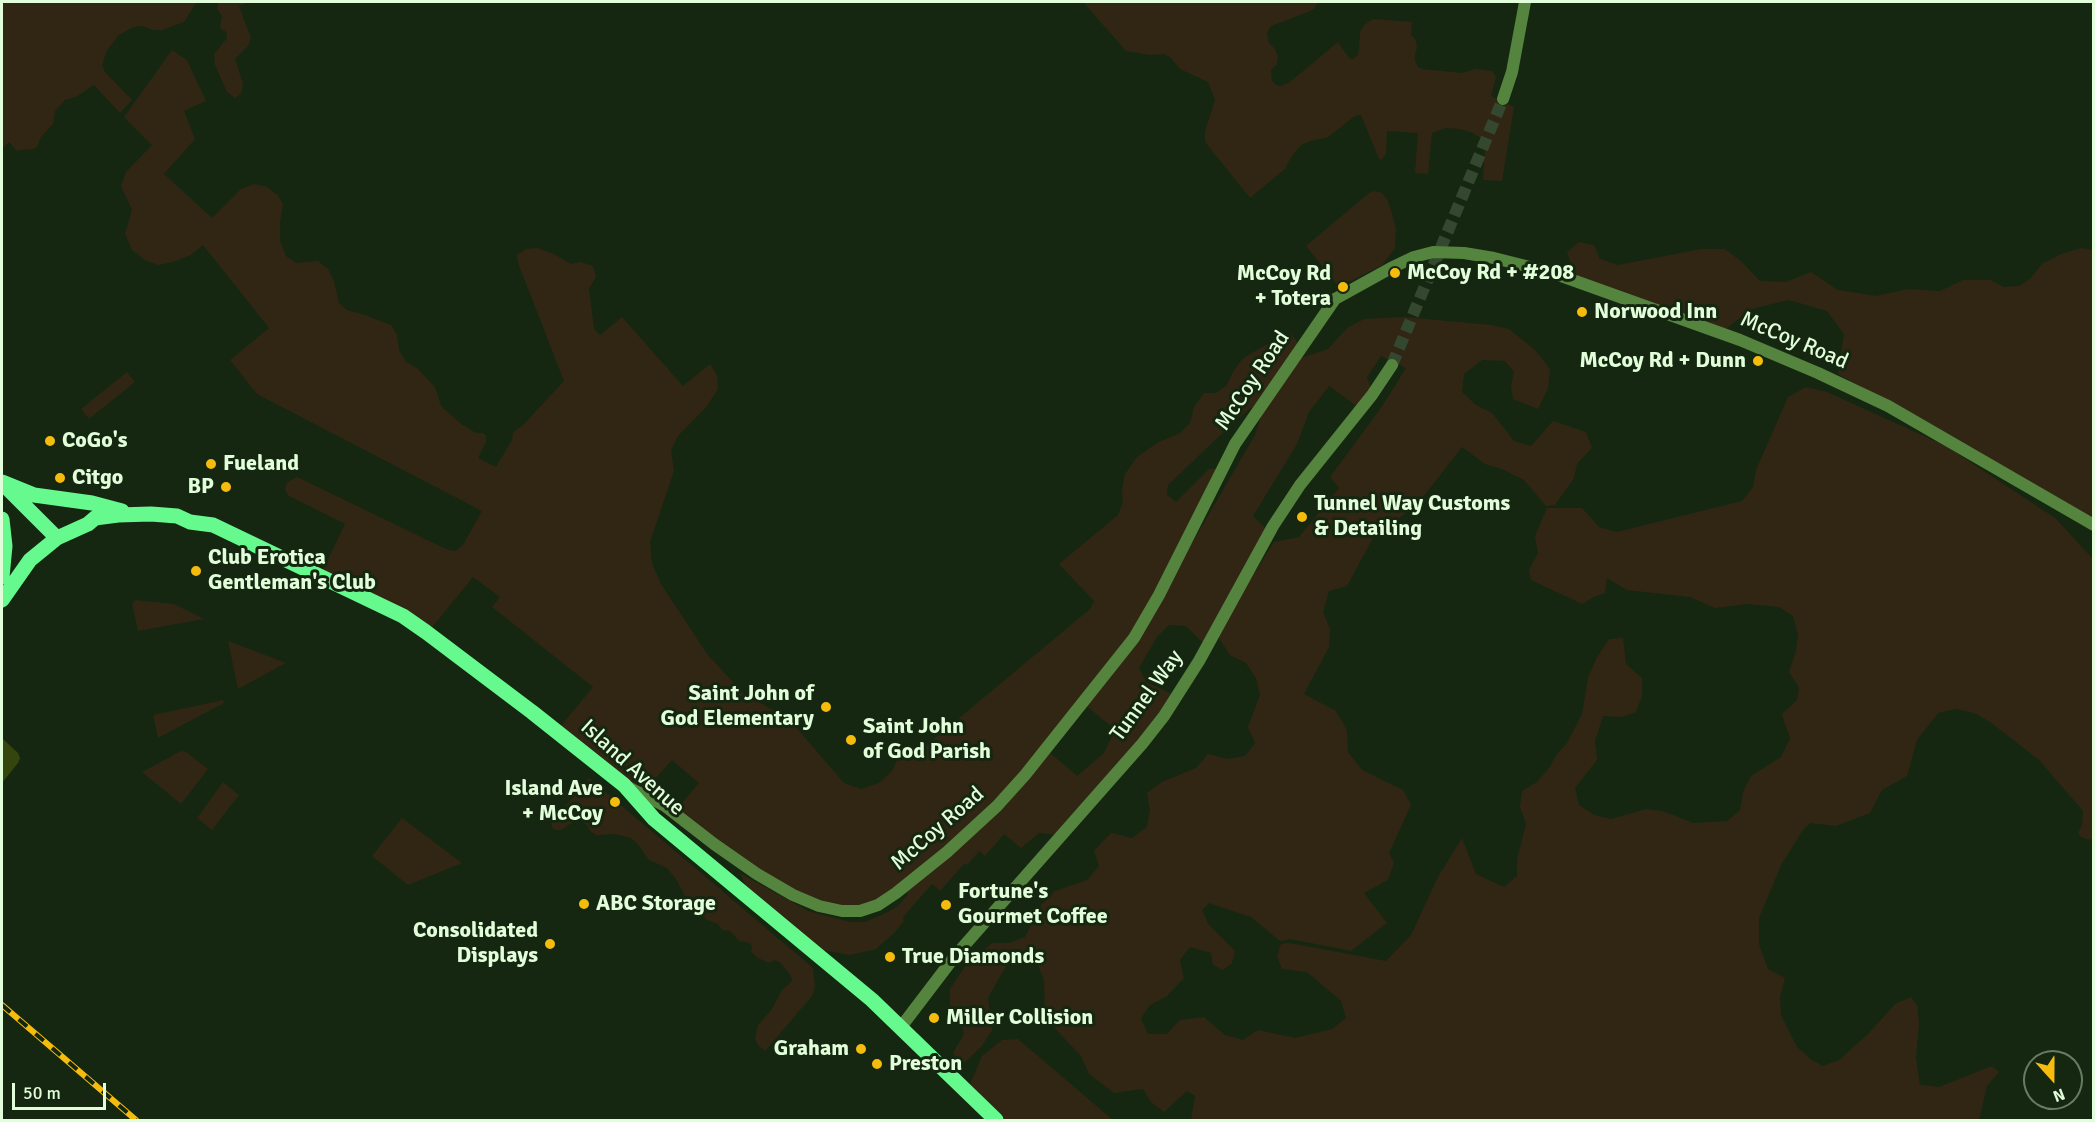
<!DOCTYPE html>
<style>
body{margin:0}
#map{position:relative;width:2095px;height:1122px;overflow:hidden;background:#152711;font-family:Signika,sans-serif}
canvas{display:block}
.frame{position:absolute;inset:0;border:3px solid #e1fdd9;pointer-events:none}
.north{position:absolute;left:2023px;top:1050px;width:60px;height:60px;box-sizing:border-box;background:#152711;border:2px solid #677d61;border-radius:50%;rotate:159deg;font-size:16px;font-weight:700;line-height:24px;text-align:center;color:#e1fdd9}
.north::after{content:'';display:block;margin:auto;width:21px;height:27px;background:#f5bc0d;clip-path:polygon(50% 0,100% 100%,50% 72%,0 100%)}
.scale{position:absolute;left:12px;top:1083px;width:94px;height:27px;box-sizing:border-box;border:3px solid #e1fdd9;border-top:0;padding-left:8px;font-size:18px;line-height:21px;white-space:nowrap;color:#e1fdd9;-webkit-text-stroke:4px #152711;paint-order:stroke}
</style>
<div id="map">
<canvas width="2095" height="1122"></canvas>
<div class="frame"></div>
<div class="north">N</div>
<div class="scale">50 m</div>
</div>
<script>
const ctx = document.querySelector('canvas').getContext('2d');
ctx.lineJoin = 'round';
function fillPath(path, color) { ctx.fillStyle = color; ctx.fill(path, 'evenodd'); }
const shape = rows => new Path2D(rows.map(r => 'M' + r).join(''));
function stroke(path, color, width, dash) { ctx.strokeStyle = color; ctx.lineWidth = width; ctx.lineCap = dash ? 'butt' : 'round'; ctx.setLineDash(dash || []); ctx.stroke(path); }
function write(font, color, halo, rows, align = 'center') {
  ctx.font = font + ' Signika,sans-serif'; ctx.lineWidth = 6; ctx.setLineDash([]); ctx.textBaseline = 'middle'; ctx.strokeStyle = halo; ctx.fillStyle = color; for (const [text, x, y, turn = 0] of rows) {
    ctx.save(); ctx.translate(x, y); ctx.rotate((+turn || 0) * Math.PI / 180); ctx.textAlign = isNaN(turn) ? turn : align; if (halo) ctx.strokeText(text, 0, 0); ctx.fillText(text, 0, 0); ctx.restore();
  }
}
fillPath(shape([
 [2,2,194,2,196,3,184,22,162,30,152,30,143,26,133,27,119,35,107,50,102,65,105,72,132,100,120,113,94,85,76,97,65,100,55,111,53,124,41,137,37,147,31,150,27,149,17,151,9,142,2,149],
 [218,2,249,2,239,6,251,38,248,46,235,59,243,84,241,94,235,98,227,92,215,65,214,54,227,38,226,32,220,28,222,16,217,9],
 [1083,2,1317,2,1315,8,1308,12,1271,26,1267,33,1269,43,1275,49,1278,56,1277,64,1271,70,1272,81,1276,85,1281,86,1290,82,1338,42,1349,58,1353,59,1357,56,1359,50,1360,32,1364,25,1373,19,1412,22,1411,35,1416,40,1417,48,1415,54,1415,61,1418,67,1422,69,1461,73,1476,69,1492,71,1496,77,1491,96,1514,107,1502,181,1483,180,1485,145,1482,139,1473,133,1460,129,1446,128,1432,133,1428,174,1415,173,1418,133,1387,131,1386,154,1382,159,1379,159,1361,115,1355,116,1328,137,1311,141,1301,145,1291,157,1285,169,1250,198,1205,142,1205,131,1215,100,1208,82,1180,69,1171,58,1164,54,1150,55,1126,51],
 [172,50,187,60,206,101,184,111,195,139,164,174,212,218,241,189,254,184,267,187,278,195,283,205,280,221,280,241,286,256,296,263,318,261,328,269,334,281,339,303,347,310,365,315,391,325,397,335,399,350,406,362,418,369,435,387,441,406,461,424,476,433,483,433,486,436,486,442,478,458,496,467,512,440,513,432,522,426,564,381,518,263,517,255,526,249,538,248,554,254,571,264,581,262,593,266,596,277,589,288,594,329,600,335,622,317,683,386,710,364,717,375,718,389,707,406,678,436,671,450,674,471,650,542,652,563,661,584,707,654,744,694,789,719,844,783,861,789,879,783,892,771,897,760,922,749,1090,609,1094,601,1059,564,1118,515,1123,502,1122,490,1125,474,1137,457,1157,443,1180,433,1190,423,1194,407,1204,393,1216,393,1227,385,1233,372,1242,359,1281,336,1291,334,1298,343,1262,401,1248,410,1232,424,1168,485,1167,495,1176,502,1209,469,1220,468,1136,637,1041,755,903,887,865,906,830,908,791,891,676,810,699,783,672,760,644,791,627,782,559,728,593,687,492,607,500,597,473,577,429,631,321,574,345,524,289,496,285,490,286,484,291,480,297,477,448,550,455,551,463,545,482,511,257,394,230,360,269,328,203,245,191,255,173,262,158,265,145,260,132,250,125,234,132,210,121,186,126,172,152,145,124,117],
 [1374,191,1382,193,1388,201,1396,228,1395,248,1382,265,1339,287,1306,246,1369,193],
 [1579,242,1594,245,1600,259,1618,265,1701,249,1725,249,1742,262,1760,281,1786,282,1811,272,1838,290,1876,296,1908,289,1940,291,1963,280,1991,280,2004,287,2019,286,2031,278,2042,264,2061,254,2081,248,2093,250,2093,523,1838,374,1844,334,1827,311,1789,300,1751,309,1721,333,1576,280,1567,252],
 [1405,317,1491,325,1509,329,1535,350,1550,369,1548,388,1538,409,1513,399,1511,386,1514,372,1505,361,1482,360,1464,374,1462,392,1476,405,1492,413,1514,441,1531,446,1553,421,1586,432,1592,448,1577,464,1574,478,1555,505,1546,506,1524,480,1502,469,1485,464,1462,447,1416,506,1374,536,1347,586,1329,591,1323,612,1330,629,1329,647,1304,694,1336,711,1347,730,1348,752,1362,770,1403,790,1411,805,1389,853,1394,863,1388,880,1364,893,1387,923,1351,951,1290,939,1280,941,1251,917,1209,903,1202,910,1209,925,1235,951,1232,963,1223,970,1213,965,1211,953,1190,947,1180,960,1184,978,1167,996,1150,1005,1141,1018,1148,1034,1167,1034,1180,1020,1204,1017,1225,1035,1243,1040,1258,1030,1295,1038,1332,1029,1346,1018,1341,1001,1307,972,1282,969,1277,956,1281,944,1290,943,1386,961,1411,935,1438,877,1462,838,1476,874,1504,887,1517,876,1517,859,1526,824,1520,807,1522,791,1537,782,1549,768,1557,754,1567,743,1582,714,1588,678,1596,659,1609,639,1623,638,1626,664,1642,678,1642,696,1636,712,1621,717,1603,716,1595,741,1597,760,1575,788,1579,805,1594,815,1611,819,1646,809,1663,811,1693,823,1727,821,1740,810,1743,792,1751,776,1781,757,1790,739,1782,714,1797,700,1799,687,1789,672,1796,651,1798,634,1793,616,1779,607,1747,604,1715,608,1690,597,1627,590,1607,578,1605,593,1594,597,1582,604,1531,580,1529,570,1538,553,1535,536,1547,508,1582,508,1599,527,1617,532,1742,501,1753,487,1756,470,1788,397,1806,387,1827,392,1946,446,2055,518,2093,559,2093,838,2090,840,2081,837,2078,833,2082,825,2083,811,2039,760,1990,722,1974,713,1956,709,1938,713,1917,740,1907,776,1882,790,1870,813,1836,826,1810,823,1803,830,1781,865,1759,918,1759,944,1768,969,1785,978,1780,997,1781,1015,1797,1047,1812,1060,1823,1066,1839,1060,1869,1033,1895,1004,1911,997,1917,1005,1919,1023,1916,1058,1920,1085,1939,1087,1992,1066,1999,1072,1987,1086,1979,1120,1191,1120,1195,1096,1187,1091,1164,1112,1151,1102,1143,1089,1114,1093,1089,1074,1081,1056,1045,1018,1044,980,1037,963,1021,959,1006,966,988,998,992,1030,982,1046,962,1065,953,1053,964,1034,961,1018,950,1006,950,989,968,962,992,943,1009,943,1025,937,1041,905,1055,891,1087,880,1099,866,1094,851,1111,833,1132,838,1147,827,1150,810,1147,793,1162,782,1196,768,1208,754,1227,759,1245,756,1255,743,1248,727,1260,695,1256,678,1246,663,1230,655,1216,634,1274,542,1299,537,1339,488,1330,477,1381,408,1406,368,1381,356,1367,377,1372,392,1358,407,1329,386,1309,412,1297,444,1253,516,1267,530,1204,644,1186,626,1169,625,1157,637,1139,668,1146,682,1174,695,1145,736,1058,835,1039,833,1021,848,1004,834,985,856,979,851,967,865,965,863,940,891,932,884,903,917,904,921,894,933,876,949,850,955,823,950,746,886,740,873,808,911,850,922,865,922,884,914,898,906,908,894,905,889,1048,751,1077,776,1104,753,1112,736,1111,726,1084,704,1171,579,1255,435,1266,401,1297,359,1328,349,1347,328,1364,319],
 [127,372,135,382,89,419,81,409],
 [135,600,174,604,204,619,138,631,132,604],
 [228,641,286,663,238,689],
 [223,700,224,703,158,738,153,715],
 [181,751,186,752,208,769,181,804,142,772],
 [589,778,813,968,815,987,812,996,765,1051,758,1045,755,1038,758,1025,772,1009,782,990,792,981,791,976,780,962,774,960,769,963,756,957,751,951,752,947,750,943,739,941,730,931,722,930,718,924,707,920,685,896,676,879,667,868,649,860,637,843,631,838,615,834,596,835,590,831,587,825,580,821,574,822,560,830,555,830,552,827,552,822],
 [223,782,239,795,212,830,197,818],
 [402,818,462,863,408,885,372,856],
 [1018,1039,1113,1120,1000,1120,968,1089,982,1056,1002,1040]
]), '#312614');
fillPath(shape([
 [2,738,18,753,20,758,18,763,2,783]
]), '#34450d');
stroke(shape([
 [1392,365,1503,99]
]), '#34472f', 12, [12, 6]);
stroke(shape([
 [1503,99,1512,72,1525,2],
 [628,787,665,806,714,844,757,874,793,895,819,906,842,911,860,911,878,905,896,893,947,852,997,806,1025,775,1134,638,1159,595,1235,444,1335,299,1391,268,1414,257,1433,252,1464,253,1494,258,1550,272,1740,340,1818,373,1888,406,2094,525],
 [901,1027,955,956,1142,744,1164,716,1199,661,1273,526,1300,485,1372,395,1392,365]
]), '#54843e', 12);
stroke(shape([
 [2,482,34,495,92,503,122,511],
 [6,487,57,538],
 [2,519,5,546,2,577],
 [2,600,30,560,57,538,88,524,95,518,118,515,151,514,177,516,190,522,213,525,403,616,426,632,532,712,624,785,654,819,872,1000,996,1120]
]), '#65f98e', 15);
const rail = shape([
 [2,1005,136,1120]
]);
stroke(rail, '#f5bc0d', 6);
stroke(rail, '#152711', 4, [11]);
for (const [x, y, r, color] of [
 [1395,273,6,"#f5bc0d"],
 [1343,287,6,"#f5bc0d"],
 [1582,312,6,"#f5bc0d"],
 [1758,361,6,"#f5bc0d"],
 [50,441,6,"#f5bc0d"],
 [211,464,6,"#f5bc0d"],
 [60,478,6,"#f5bc0d"],
 [226,487,6,"#f5bc0d"],
 [1302,517,6,"#f5bc0d"],
 [196,571,6,"#f5bc0d"],
 [826,707,6,"#f5bc0d"],
 [851,740,6,"#f5bc0d"],
 [615,802,6,"#f5bc0d"],
 [584,904,6,"#f5bc0d"],
 [946,905,6,"#f5bc0d"],
 [550,944,6,"#f5bc0d"],
 [890,957,6,"#f5bc0d"],
 [934,1018,6,"#f5bc0d"],
 [861,1049,6,"#f5bc0d"],
 [877,1064,6,"#f5bc0d"]
]) { const dot = new Path2D(); dot.arc(x, y, r, 0, 2 * Math.PI); ctx.fillStyle = color; ctx.fill(dot); stroke(dot, '#152711', 2); }
write('bold 22px', '#e1fdd9', '#152711', [
 ["McCoy Rd + #208",1407,273],
 ["McCoy Rd",1331,274,"right"],
 ["+ Totera",1331,299,"right"],
 ["Norwood Inn",1594,312],
 ["McCoy Rd + Dunn",1746,361,"right"],
 ["CoGo's",62,441],
 ["Fueland",223,464],
 ["Citgo",72,478],
 ["BP",214,487,"right"],
 ["Tunnel Way Customs",1314,504],
 ["& Detailing",1314,529],
 ["Club Erotica",208,558],
 ["Gentleman's Club",208,583],
 ["Saint John of",814,694,"right"],
 ["God Elementary",814,719,"right"],
 ["Saint John",863,727],
 ["of God Parish",863,752],
 ["Island Ave",603,789,"right"],
 ["+ McCoy",603,814,"right"],
 ["Fortune's",958,892],
 ["Gourmet Coffee",958,917],
 ["ABC Storage",596,904],
 ["Consolidated",538,931,"right"],
 ["Displays",538,956,"right"],
 ["True Diamonds",902,957],
 ["Miller Collision",946,1018],
 ["Graham",849,1049,"right"],
 ["Preston",889,1064]
], 'left');
write('22px', '#e1fdd9', '#152711', [
 ["McCoy Road",1794,341,23],
 ["McCoy Road",1253,381,-56],
 ["Tunnel Way",1147,696,-54],
 ["Island Avenue",632,768,42],
 ["McCoy Road",938,829,-41]
]);
</script>
